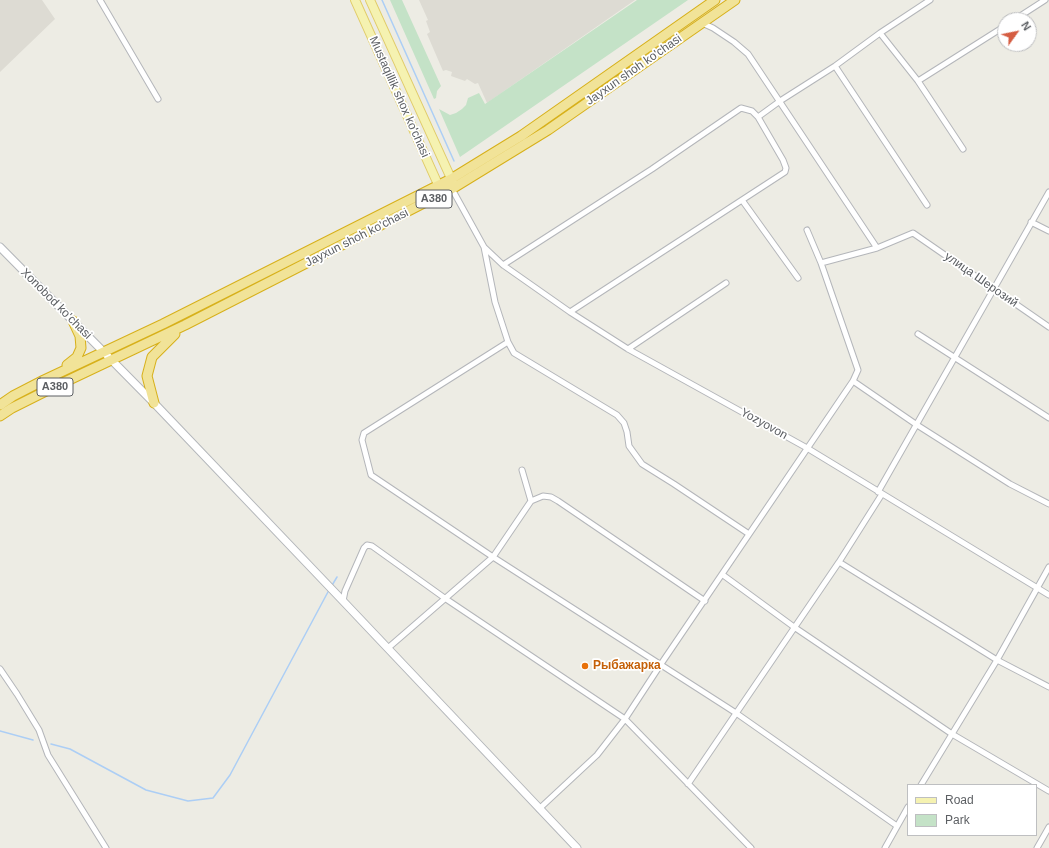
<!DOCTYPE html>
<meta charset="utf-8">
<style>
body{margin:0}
#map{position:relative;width:1049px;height:848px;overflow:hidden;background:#edece4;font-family:Arial,sans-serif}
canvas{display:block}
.legend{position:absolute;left:907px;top:784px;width:130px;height:52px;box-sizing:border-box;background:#fff;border:1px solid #bebfc1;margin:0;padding:5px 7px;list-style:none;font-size:12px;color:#5c5f63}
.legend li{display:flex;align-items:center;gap:8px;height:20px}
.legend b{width:20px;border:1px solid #bebfc1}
.north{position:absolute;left:997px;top:12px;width:40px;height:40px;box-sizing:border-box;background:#fff;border:1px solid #bebfc1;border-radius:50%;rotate:57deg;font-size:11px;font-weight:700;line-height:16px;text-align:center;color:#5c5f63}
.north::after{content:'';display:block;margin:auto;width:14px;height:18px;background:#d55d42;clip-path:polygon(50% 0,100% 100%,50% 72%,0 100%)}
</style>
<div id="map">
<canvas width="1049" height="848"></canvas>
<ul class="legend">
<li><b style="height:5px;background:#f5f2b1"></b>Road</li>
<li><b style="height:11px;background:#c4e2c7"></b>Park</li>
</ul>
<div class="north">N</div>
</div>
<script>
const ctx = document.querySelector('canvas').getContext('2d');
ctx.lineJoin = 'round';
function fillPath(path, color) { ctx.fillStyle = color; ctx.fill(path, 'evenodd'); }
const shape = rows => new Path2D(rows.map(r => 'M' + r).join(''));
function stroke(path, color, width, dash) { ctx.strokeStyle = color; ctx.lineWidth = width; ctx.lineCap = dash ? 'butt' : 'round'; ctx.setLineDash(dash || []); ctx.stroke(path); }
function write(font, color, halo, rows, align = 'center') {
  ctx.font = font + ' Arial,sans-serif'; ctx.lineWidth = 3.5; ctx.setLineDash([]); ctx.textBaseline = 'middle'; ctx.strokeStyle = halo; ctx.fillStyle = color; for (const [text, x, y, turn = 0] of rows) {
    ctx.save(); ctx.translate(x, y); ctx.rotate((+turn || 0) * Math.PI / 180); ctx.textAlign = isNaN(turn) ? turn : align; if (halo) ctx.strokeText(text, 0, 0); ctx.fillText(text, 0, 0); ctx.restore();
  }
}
fillPath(shape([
 [0,0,42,0,55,19,0,72],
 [419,0,635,0,487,103,478,83,475,84,467,79,465,81,451,76,452,72,446,70,443,71,427,34,430,32,426,21,428,20]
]), '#dddbd3');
fillPath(shape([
 [390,0,402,0,441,86,437,91,436,98,434,99],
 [637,0,688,0,460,157,439,109,450,115,456,113,462,109,466,105,468,98,479,93,485,104]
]), '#c4e2c7');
stroke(shape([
 [382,0,454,161],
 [331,587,337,577],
 [0,731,33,740],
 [51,744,70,749,146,790,188,801,213,798,230,775,329,590]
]), '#accef5', 1.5);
const street = shape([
 [100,0,158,99],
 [1014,20,1045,0],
 [702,23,713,28,734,42,748,54,877,248],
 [880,33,918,81,963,149],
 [835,66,927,205],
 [918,81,1005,26],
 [758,117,780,101,835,66,880,33,930,0],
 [452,189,484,247,495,302,508,342,514,353,617,415,624,423,627,432,629,446,642,464,674,484,749,534],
 [742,200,798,278],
 [1031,222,1049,231],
 [484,247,503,265,570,312,628,349,807,448,1049,595],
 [821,263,877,248,913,233,1049,327],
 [503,265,652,169,741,108,752,111,758,117,783,160,786,168,785,172,570,312],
 [918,334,1049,418],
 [508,342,364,433,362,440,371,475,493,557,736,713,897,826],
 [628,349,726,283],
 [853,381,917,425,1010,484,1049,504],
 [522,470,531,501],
 [878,492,1049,192],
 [839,562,997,660,1049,687],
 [723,575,794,627,952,734,1049,791],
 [343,601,345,591,364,548,367,545,372,546,446,599,625,719,751,848],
 [388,648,493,557,531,501,543,496,551,497,558,501,705,601],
 [0,669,17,694,39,730,48,755,106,848],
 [688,784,839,562,882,494],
 [921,785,997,660,1049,567],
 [539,809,597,755,625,719,661,664,853,381,858,370,821,263,807,230],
 [885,848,908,807],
 [1037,848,1049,827]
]);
const secondary = shape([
 [0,247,154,403,343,601,577,848]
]);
const primary = shape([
 [355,0,441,191],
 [370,0,454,185]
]);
const highway = shape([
 [67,365,77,357,81,348,80,336,73,321],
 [154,403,147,376,152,357,175,334],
 [0,405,13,396,44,380,163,324,451,179,521,136,715,0],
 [0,416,12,408,50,389,185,325,455,187,548,130,735,0]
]);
stroke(street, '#b4b6ba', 7);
stroke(secondary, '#b3b6ba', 9);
stroke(primary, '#e1cc69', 10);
stroke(highway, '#d7b01a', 11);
stroke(street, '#fff', 5);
stroke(secondary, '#fff', 7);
stroke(primary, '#f5f2b1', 8);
stroke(highway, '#f1e398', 9);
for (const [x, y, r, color] of [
 [585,666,4,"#e8710a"]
]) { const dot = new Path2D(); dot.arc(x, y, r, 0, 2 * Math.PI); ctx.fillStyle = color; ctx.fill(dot); stroke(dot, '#fff', 1.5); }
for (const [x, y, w] of [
 [434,199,36],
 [55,387,36]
]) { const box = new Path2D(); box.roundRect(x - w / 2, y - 9, w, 18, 3); ctx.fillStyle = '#fff'; ctx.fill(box); stroke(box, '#5c5f63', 1); }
write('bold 11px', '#5c5f63', null, [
 ["A380",434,199],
 ["A380",55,387]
]);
write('12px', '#5c5f63', '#fff', [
 ["Jayxun shoh ko'chasi",634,70,-35],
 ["Mustaqillik shox ko'chasi",399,97,66],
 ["Jayxun shoh ko'chasi",357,238,-27],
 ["улица Шерозий",981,280,35],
 ["Xonobod ko'chasi",56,304,45],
 ["Yozyovon",764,424,29]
]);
write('bold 12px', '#c56008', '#fff', [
 ["Рыбажарка",593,666]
], 'left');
</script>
